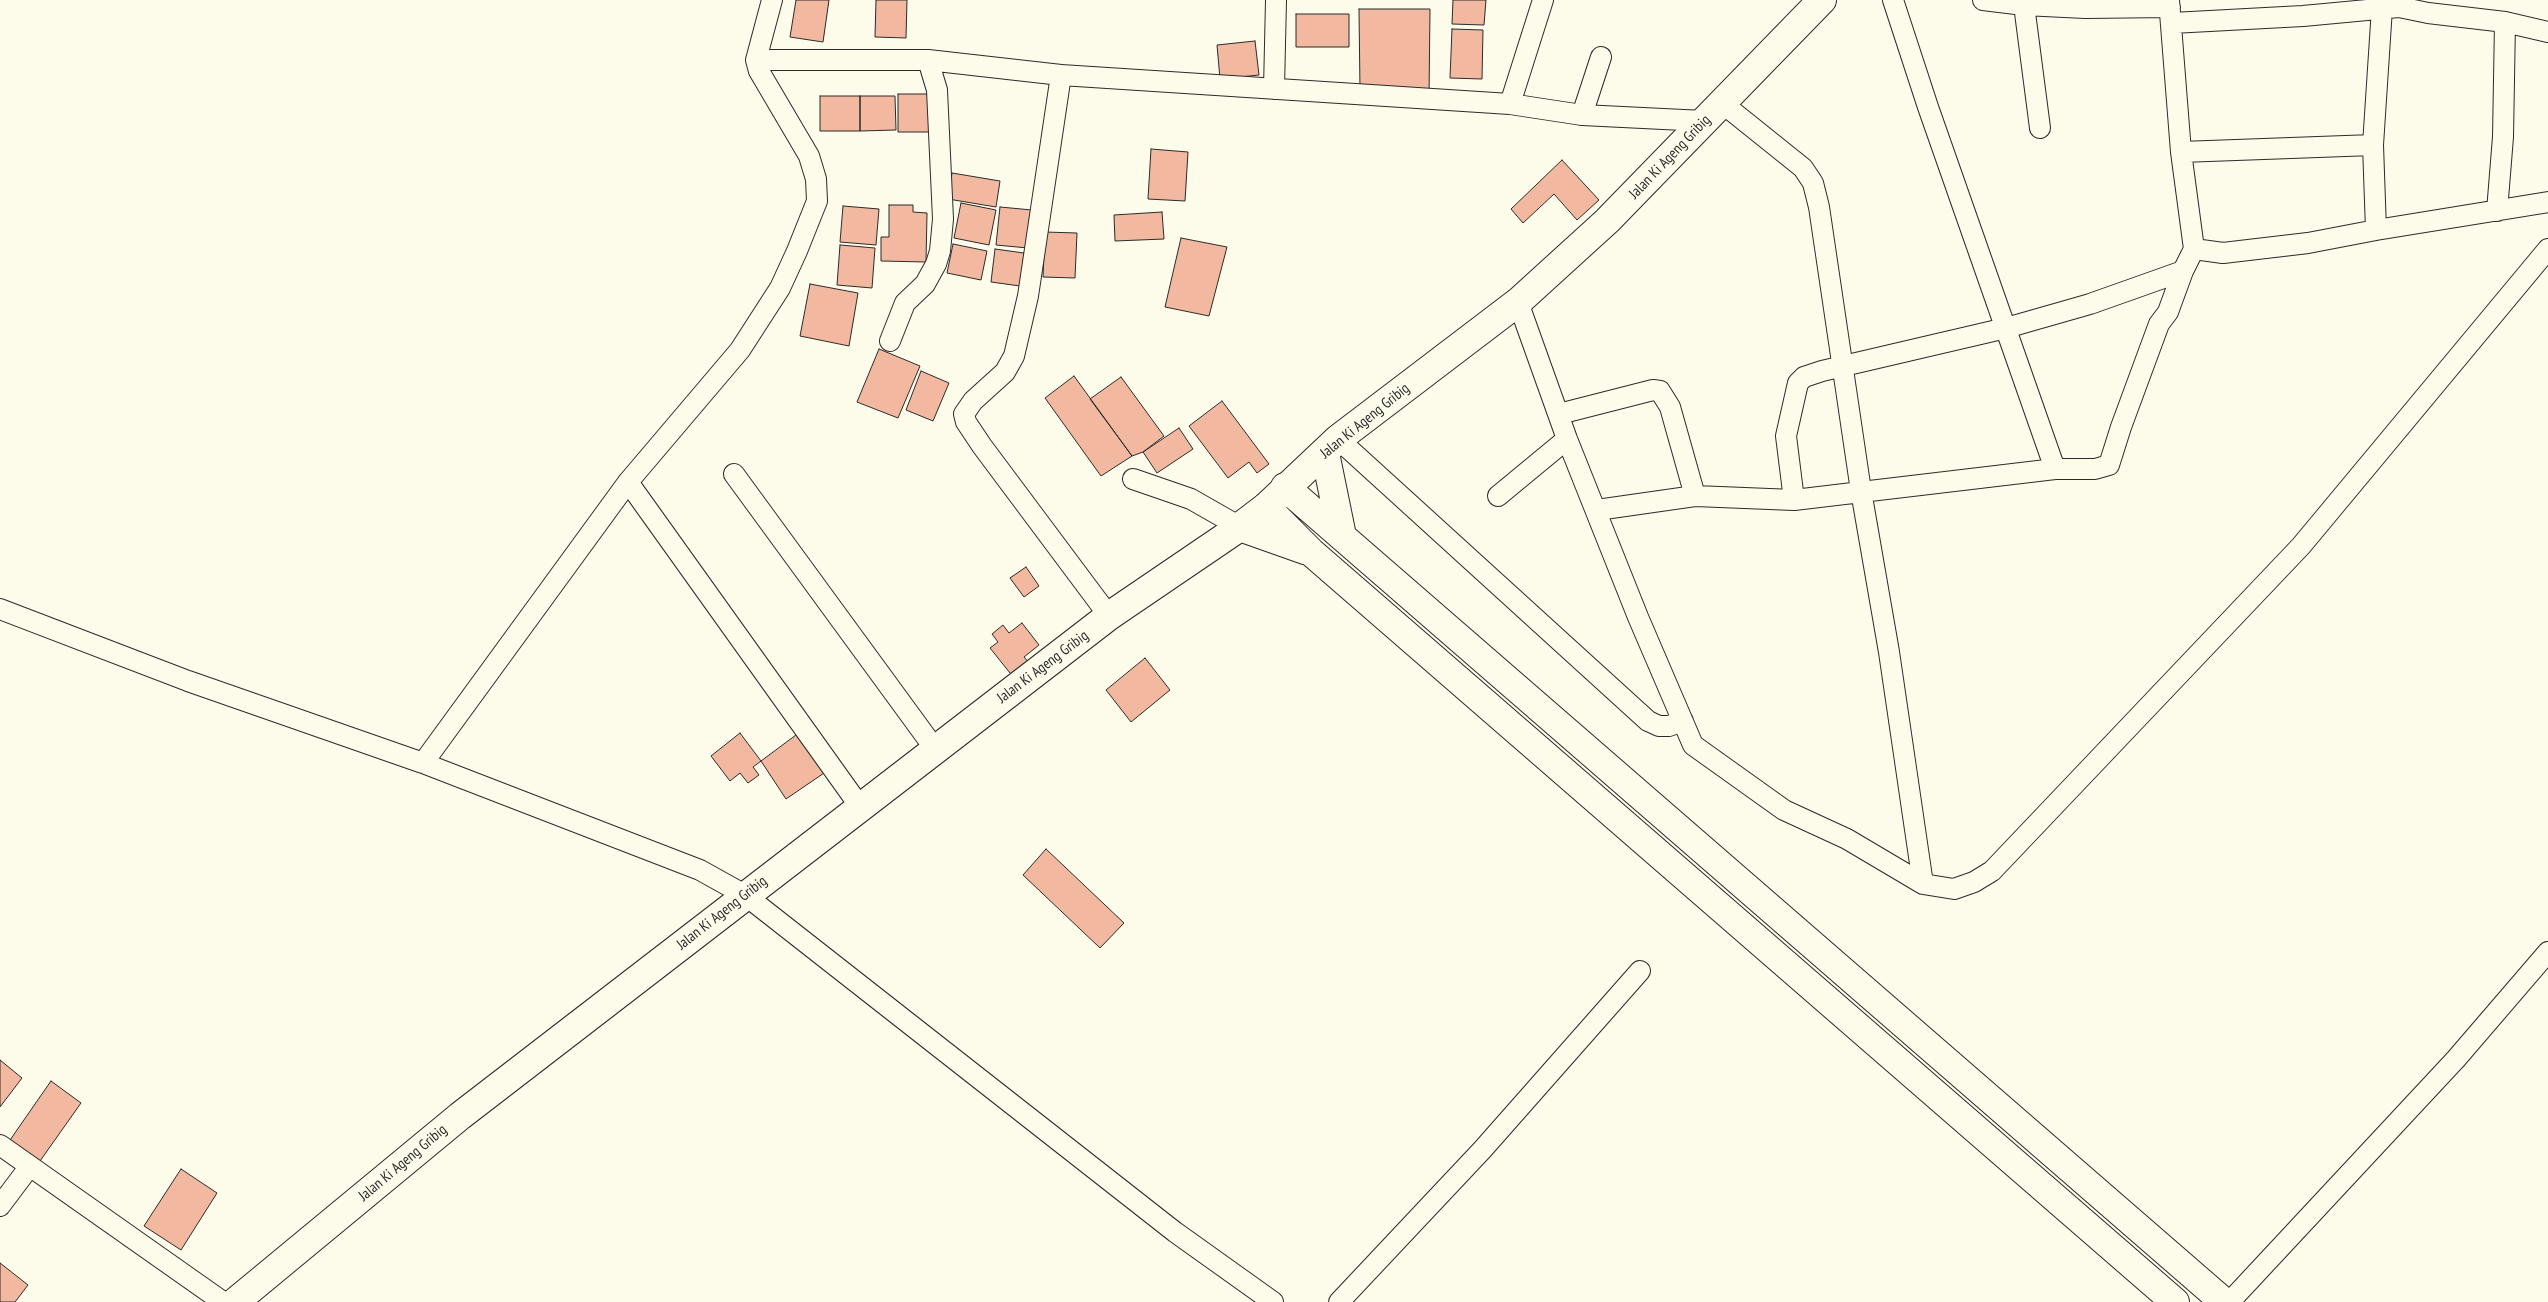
<!DOCTYPE html>
<style>
body{margin:0}
canvas{display:block;background:#fdfbea}
</style>
<canvas width="2548" height="1302"></canvas>
<script>
const ctx = document.querySelector('canvas').getContext('2d');
ctx.lineJoin = 'round';
function fillPath(path, color) { ctx.fillStyle = color; ctx.fill(path, 'evenodd'); }
const shape = rows => new Path2D(rows.map(r => 'M' + r).join(''));
function stroke(path, color, width, dash) { ctx.strokeStyle = color; ctx.lineWidth = width; ctx.lineCap = dash ? 'butt' : 'round'; ctx.setLineDash(dash || []); ctx.stroke(path); }
function write(font, color, halo, rows, align = 'center') {
  ctx.font = font + ' "PT Sans Narrow",sans-serif'; ctx.lineWidth = 4; ctx.setLineDash([]); ctx.textBaseline = 'middle'; ctx.strokeStyle = halo; ctx.fillStyle = color; for (const [text, x, y, turn = 0] of rows) {
    ctx.save(); ctx.translate(x, y); ctx.rotate((+turn || 0) * Math.PI / 180); ctx.textAlign = isNaN(turn) ? turn : align; if (halo) ctx.strokeText(text, 0, 0); ctx.fillText(text, 0, 0); ctx.restore();
  }
}
const building = shape([
 [796,0,829,0,823,42,790,37,796,0],
 [876,0,907,0,906,38,875,37,876,0],
 [1453,0,1486,0,1484,25,1452,24,1453,0],
 [1359,9,1430,9,1429,97,1360,91,1359,9],
 [1296,14,1349,14,1349,47,1296,47,1296,14],
 [1452,29,1483,30,1482,79,1450,78,1452,29],
 [1255,41,1259,75,1220,79,1217,45,1255,41],
 [898,94,932,94,932,132,898,132,898,94],
 [820,96,860,96,860,131,820,131,820,96],
 [860,96,895,96,896,130,860,131,860,96],
 [1151,149,1188,152,1185,201,1148,199,1151,149],
 [1562,160,1599,200,1577,220,1554,194,1523,223,1511,209,1562,160],
 [952,173,1000,181,996,207,948,199,952,173],
 [961,203,996,210,989,245,954,238,961,203],
 [889,205,913,205,913,212,927,213,926,262,881,261,881,237,889,237,889,205],
 [843,206,879,209,876,245,840,242,843,206],
 [1000,207,1032,210,1028,248,996,245,1000,207],
 [1162,212,1164,239,1115,241,1114,215,1162,212],
 [1045,232,1077,233,1075,278,1043,277,1045,232],
 [1181,238,1227,247,1209,316,1165,307,1181,238],
 [953,244,987,251,981,280,947,273,953,244],
 [840,245,875,248,872,288,837,285,840,245],
 [995,249,1024,253,1020,286,991,282,995,249],
 [810,284,858,293,849,346,800,336,810,284],
 [879,349,920,366,898,418,857,402,879,349],
 [921,371,949,383,933,421,906,410,921,371],
 [1074,376,1132,456,1101,476,1045,398,1074,376],
 [1121,377,1164,436,1143,452,1132,456,1090,399,1121,377],
 [1222,401,1269,464,1257,473,1249,462,1228,478,1189,426,1222,401],
 [1179,428,1193,449,1157,473,1143,452,1179,428],
 [1026,567,1039,586,1024,597,1010,578,1026,567],
 [1022,623,1039,645,1024,657,1030,664,1014,678,990,648,998,642,992,634,1003,625,1009,633,1022,623],
 [1145,658,1170,690,1131,722,1106,690,1145,658],
 [800,732,827,771,786,799,761,761,800,732],
 [740,733,761,761,753,767,759,775,748,783,740,773,730,781,711,756,740,733],
 [1046,849,1124,923,1100,948,1023,875,1046,849],
 [0,1060,22,1078,0,1107,0,1060],
 [51,1081,81,1103,40,1161,10,1140,51,1081],
 [181,1169,217,1193,181,1250,144,1226,181,1169],
 [0,1263,28,1285,15,1302,0,1302,0,1263]
]);
fillPath(building, '#f2b8a0');
stroke(building, '#2b2b2b', 1);
const minor = shape([
 [1893,0,1928,107,2055,469],
 [1983,0,2024,5,2085,8,2170,7],
 [2169,0,2181,152,2194,249],
 [2024,5,2040,128],
 [2505,22,2548,32],
 [2172,23,2303,16,2399,7,2428,13,2505,22,2503,137,2497,211],
 [756,60,928,60,1061,75,1510,104,1582,115,1704,121],
 [1061,75,1028,296,1014,356,1005,372,973,401,964,414,966,422,982,446,1109,616],
 [1274,89,1276,0],
 [1722,103,1803,168,1813,183,1819,207,1861,491,1889,652,1923,884],
 [1510,104,1543,0],
 [1582,115,1601,57],
 [2181,152,2373,145],
 [2376,230,2373,145,2382,8],
 [1518,302,1567,439,1638,617,1693,745,1784,810,1847,839,1923,884,1954,889,1974,882,1992,871,2301,546,2548,249],
 [890,341,905,303,925,284,936,264,940,251,943,219,937,90,928,60],
 [1559,414,1653,390,1660,391,1670,407,1695,496],
 [1338,439,1648,721,1659,726,1669,726,1683,721],
 [734,474,935,749],
 [1133,479,1191,499,1240,527],
 [628,482,861,808],
 [1498,496,1567,439],
 [1794,500,1786,436,1798,383,1804,377,1822,371,2006,328,2090,304,2183,271],
 [1597,510,1695,496,1794,500,2055,469,2095,469,2109,465,2121,427,2159,324,2168,312,2183,271,2194,249,2223,253,2308,243,2376,230,2548,202],
 [0,609,188,681,423,763,700,870,745,895,1175,1232,1273,1302],
 [423,763,628,482,740,350,780,288,797,251,817,201,816,179,809,156,759,71,756,60,772,0],
 [0,1145,223,1302],
 [0,1206,30,1166],
 [2236,1295,2456,1059,2548,952],
 [1339,1302,1483,1149,1640,971]
]);
const primary = shape([
 [235,1302,460,1116,1109,616,1237,529,1266,507,1338,439,1518,302,1607,221,1822,0]
]);
const motorway = shape([
 [1325,453,1342,536],
 [1285,487,2224,1302],
 [1266,507,1311,552,2175,1302],
 [1240,527,1305,550]
]);
stroke(minor, '#2b2b2b', 22);
stroke(primary, '#2b2b2b', 30);
stroke(motorway, '#2b2b2b', 30);
stroke(minor, '#fdfbea', 20);
stroke(primary, '#fdfbea', 28);
stroke(motorway, '#fdfbea', 28);
write('15px', '#2b2b2b', '#fdfbea', [
 ["Jalan Ki Ageng Gribig",1670,157,-46],
 ["Jalan Ki Ageng Gribig",1365,421,-39],
 ["Jalan Ki Ageng Gribig",1043,667,-37],
 ["Jalan Ki Ageng Gribig",722,913,-38],
 ["Jalan Ki Ageng Gribig",403,1163,-40]
]);
</script>
